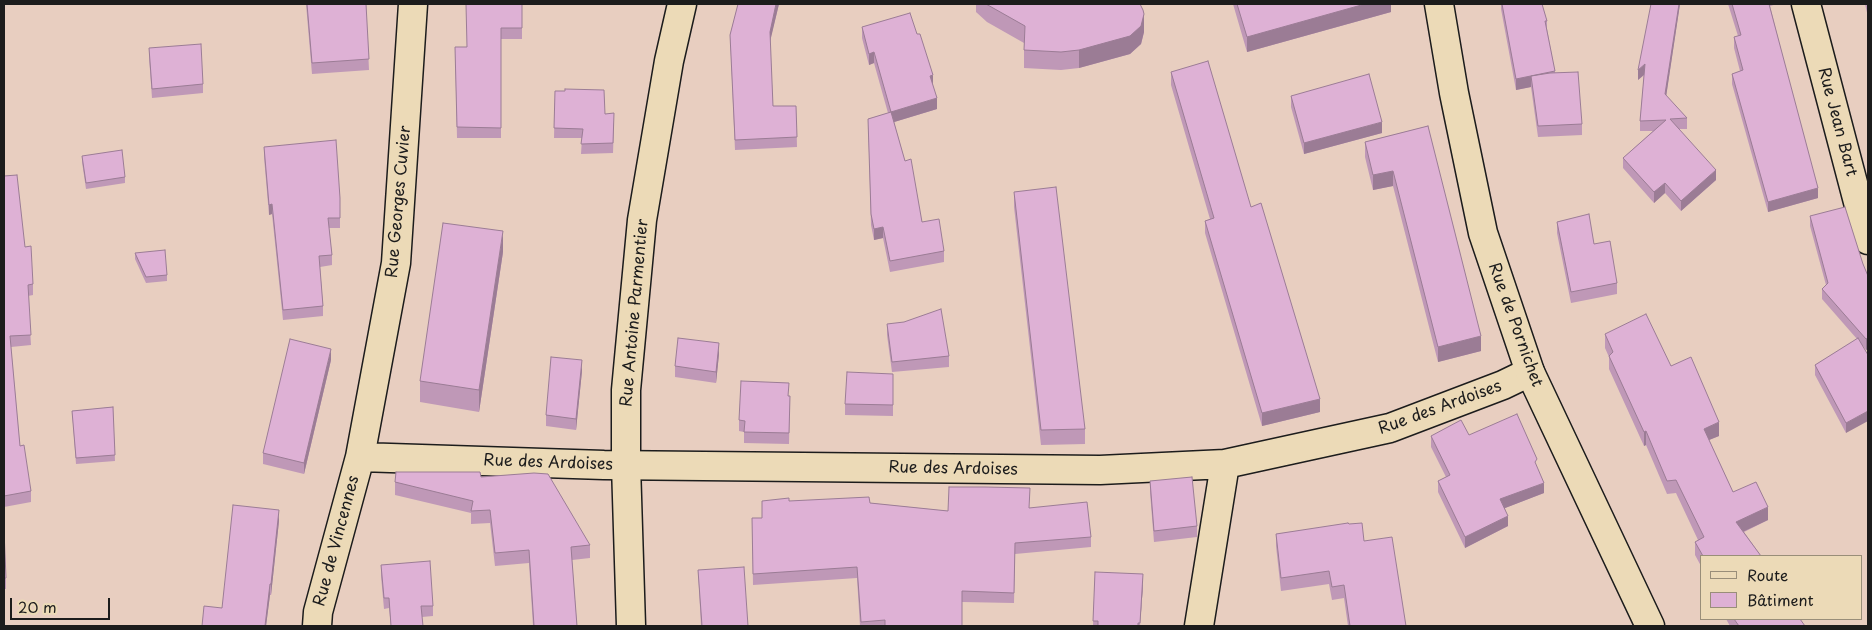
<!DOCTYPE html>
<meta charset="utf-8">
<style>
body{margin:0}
#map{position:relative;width:1872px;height:630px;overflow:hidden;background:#e8cec0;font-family:"Playpen Sans",sans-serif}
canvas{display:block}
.frame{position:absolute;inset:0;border:5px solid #1c1c1c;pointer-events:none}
.legend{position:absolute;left:1700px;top:555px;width:162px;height:65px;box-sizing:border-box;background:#ecdab7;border:1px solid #998e79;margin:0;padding:6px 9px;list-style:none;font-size:15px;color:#1c1c1c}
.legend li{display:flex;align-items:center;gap:10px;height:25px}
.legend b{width:25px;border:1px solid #998e79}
.scale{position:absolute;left:10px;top:598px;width:100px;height:22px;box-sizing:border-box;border:2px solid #1c1c1c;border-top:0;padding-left:6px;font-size:15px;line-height:18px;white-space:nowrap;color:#1c1c1c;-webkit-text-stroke:4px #ecdab7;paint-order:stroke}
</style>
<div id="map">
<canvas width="1872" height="630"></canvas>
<div class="frame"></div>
<ul class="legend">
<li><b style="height:6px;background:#ecdab7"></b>Route</li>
<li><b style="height:14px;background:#deb1d5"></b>Bâtiment</li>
</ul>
<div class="scale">20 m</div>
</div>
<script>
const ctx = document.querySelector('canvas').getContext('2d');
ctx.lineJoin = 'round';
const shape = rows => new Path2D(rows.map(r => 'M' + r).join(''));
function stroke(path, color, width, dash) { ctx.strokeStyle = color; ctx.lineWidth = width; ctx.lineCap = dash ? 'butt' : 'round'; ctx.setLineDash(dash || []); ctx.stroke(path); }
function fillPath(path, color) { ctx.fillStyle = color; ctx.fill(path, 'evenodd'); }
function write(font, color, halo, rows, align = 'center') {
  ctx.font = font + ' "Playpen Sans",sans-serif'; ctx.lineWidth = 4; ctx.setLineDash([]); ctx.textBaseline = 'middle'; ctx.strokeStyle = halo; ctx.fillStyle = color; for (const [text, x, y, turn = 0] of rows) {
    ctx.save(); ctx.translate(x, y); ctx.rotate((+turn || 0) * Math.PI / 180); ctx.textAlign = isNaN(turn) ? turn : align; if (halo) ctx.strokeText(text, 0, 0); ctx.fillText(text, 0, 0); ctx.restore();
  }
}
const minor = shape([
 [1806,4,1868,240],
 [360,457,604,465,1100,470,1225,464,1390,428,1503,385,1530,372],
 [317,626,318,612,360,457,396,263,413,4],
 [1199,626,1225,464]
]);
const major = shape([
 [1439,4,1454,93,1483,233,1530,372,1650,626],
 [631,626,626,465,626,390,642,220,669,61,682,4]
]);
stroke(minor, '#1c1c1c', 31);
stroke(major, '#1c1c1c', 31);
stroke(minor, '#ecdab7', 28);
stroke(major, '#ecdab7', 28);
fillPath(shape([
 [306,4,366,4,369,70,312,74],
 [522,4,522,39,501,39,501,138,457,138,455,47,467,47],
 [738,4,779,4,770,40,773,106,796,106,797,147,735,150,730,35],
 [976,4,1140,4,1144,32,1141,44,1130,54,1079,68,1061,70,1024,68,1024,43,987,22,976,12],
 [1233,4,1391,4,1391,12,1247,52],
 [1501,4,1542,4,1547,21,1547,29,1555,72,1582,124,1582,135,1538,137,1531,87,1516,90,1501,9],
 [1680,4,1666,96,1687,118,1687,129,1678,129,1716,180,1681,211,1665,193,1654,203,1623,168,1623,158,1653,131,1640,131,1640,121,1644,75,1638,80],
 [1728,4,1777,4,1770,6,1818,198,1768,212,1732,84,1732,74,1740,71,1734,48,1734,37,1738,36],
 [1865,4,1868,4,1868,17],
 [862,27,937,109,894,122,922,222,944,251,944,262,890,272,883,238,874,240,871,225,868,119,888,113,874,63,869,65,862,38],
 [149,48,203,84,203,93,152,98,149,57],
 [1171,72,1251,207,1320,412,1262,426,1205,233,1205,221,1210,219,1171,85],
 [555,91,605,114,614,123,613,153,581,154,582,138,554,138],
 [1291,96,1382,133,1304,154,1291,107],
 [1428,126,1481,351,1438,362,1393,186,1373,190,1365,157,1365,142],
 [264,147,340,198,340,228,329,228,332,255,332,265,320,267,323,306,323,316,283,320,272,214,269,215,264,157],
 [82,156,125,177,125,183,86,189,82,162],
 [4,176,25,247,33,284,33,295,28,296,31,345,11,347,20,446,31,491,31,502,4,507],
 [1014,192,1085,429,1085,444,1041,445,1014,207],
 [1810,216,1863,264,1868,276,1868,349,1866,350,1863,346,1846,433,1815,375,1815,365,1857,339,1822,299,1822,289,1826,285,1810,226],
 [1557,222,1594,244,1617,283,1617,294,1571,303,1557,233],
 [503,252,479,412,420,402,420,381],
 [135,253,167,275,167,281,146,283,135,259],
 [887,324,949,356,949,367,892,372,887,335],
 [1605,334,1671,366,1719,436,1709,440,1733,492,1768,520,1744,532,1761,556,1701,556,1701,566,1695,555,1695,542,1698,540,1676,493,1667,494,1646,445,1644,446,1609,369,1609,357,1605,348],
 [719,354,716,383,675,377,675,366],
 [331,360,304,474,263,464,263,453],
 [582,371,576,430,546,426,546,415],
 [893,374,893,416,845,415,845,404],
 [789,396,790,396,789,444,744,443,744,432,739,431,739,420],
 [113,407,115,461,76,464,72,411],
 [1469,435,1544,493,1505,508,1508,526,1465,548,1438,492,1438,481,1446,477,1431,447,1431,436],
 [481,477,590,545,590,558,572,560,577,626,533,626,529,563,495,566,490,523,471,524,471,513,395,495,395,482],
 [1150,481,1197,526,1197,537,1154,542,1150,492],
 [762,501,870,503,948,511,1029,508,1091,537,1091,547,1015,554,1014,603,962,602,962,626,860,626,857,578,753,585,752,518,762,518],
 [279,521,271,595,270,595,266,626,202,626,222,608],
 [1349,524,1364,541,1406,626,1348,626,1344,598,1332,600,1329,584,1281,591,1276,546,1276,534],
 [4,530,6,578,6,589,4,589],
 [381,565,433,606,433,616,422,617,423,626,391,626,389,608,384,609,381,576],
 [698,570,748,626,701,626],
 [1095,572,1143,585,1140,626,1093,626],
 [1726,619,1800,619,1805,626,1730,626]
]), '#bf98b7');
fillPath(shape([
 [776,4,779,4,770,42,770,32],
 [1365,4,1391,4,1391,12,1247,52,1247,37],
 [1679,4,1680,4,1665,104,1665,94],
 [1144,14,1144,32,1141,44,1130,54,1079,68,1079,50],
 [874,52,874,63,869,65,869,54],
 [1645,64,1645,74,1638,80,1638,70],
 [933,75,933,86,930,76],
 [1531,76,1531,87,1516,90,1516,79],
 [937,98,937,109,891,123,891,112],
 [1382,122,1382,133,1304,154,1304,143],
 [1716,170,1716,180,1681,211,1681,201],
 [1393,171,1393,186,1373,190,1373,175],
 [1665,183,1665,193,1654,203,1654,192],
 [1818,188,1818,198,1768,212,1768,202],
 [272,204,272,214,269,215,269,205],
 [883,227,883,238,874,240,874,229],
 [503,231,503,252,479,412,479,390],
 [1481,336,1481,351,1438,362,1438,347],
 [1868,338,1868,349,1866,350,1866,339],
 [719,343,719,354,716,383,716,372],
 [331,349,331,360,304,474,304,463],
 [582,360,582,371,576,430,576,419],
 [1320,399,1320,412,1262,426,1262,413],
 [1868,411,1868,421,1846,433,1846,423],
 [1719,422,1719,436,1704,442,1704,429],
 [1646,431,1646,445,1644,446,1644,432],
 [1544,483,1544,493,1500,510,1500,499],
 [1768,507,1768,520,1736,535,1736,522],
 [279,510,279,521,271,595,271,584],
 [1508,516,1508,526,1465,548,1465,537],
 [1143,574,1143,585,1140,626],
 [270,584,270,595,266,626,265,626]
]), '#9b7c95');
const building = shape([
 [307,4,366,4,369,59,312,63,307,4],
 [466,4,522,4,522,28,501,28,501,128,457,127,455,47,467,47,466,4],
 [738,4,776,4,770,32,773,106,796,106,797,137,735,140,730,35,738,4],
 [986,4,1140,4,1143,10,1144,14,1141,26,1130,36,1079,50,1061,52,1024,50,1025,26,986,4],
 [1237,4,1365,4,1247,37,1237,4],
 [1502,4,1542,4,1547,21,1545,21,1555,71,1516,79,1502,4],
 [1651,4,1679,4,1665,94,1687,118,1670,119,1716,170,1681,201,1665,183,1654,192,1623,158,1666,120,1640,121,1645,64,1638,70,1651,4],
 [1732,4,1769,4,1818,188,1768,202,1732,74,1743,70,1734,37,1741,35,1732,4],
 [910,13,917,34,920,34,933,75,930,76,937,98,891,112,874,52,869,54,862,27,910,13],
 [201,44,203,84,152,89,149,48,201,44],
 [1208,61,1251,207,1261,203,1320,399,1262,413,1205,221,1214,218,1171,72,1208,61],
 [1578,72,1582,124,1538,126,1531,76,1550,73,1578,72],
 [1369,74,1382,122,1304,143,1291,96,1369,74],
 [565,89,604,90,605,114,614,113,613,143,581,144,583,129,554,128,555,91,565,91,565,89],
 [891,112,905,161,911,159,922,222,939,219,944,251,890,261,883,227,874,229,871,214,868,119,891,112],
 [1428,126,1481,336,1438,347,1393,171,1373,175,1365,142,1428,126],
 [336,140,340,198,340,218,328,218,332,255,319,256,323,306,283,310,272,204,269,205,264,147,336,140],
 [122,150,125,177,86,183,82,156,122,150],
 [17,175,25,247,31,246,33,284,28,285,31,335,10,336,20,446,24,445,31,491,4,496,4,176,17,175],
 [1056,187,1085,429,1041,430,1014,192,1056,187],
 [1845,207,1863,264,1868,276,1868,338,1866,339,1822,289,1828,283,1810,216,1845,207],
 [1589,214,1594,244,1610,241,1617,283,1571,292,1557,222,1589,214],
 [443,223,503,231,479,390,420,381,443,223],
 [165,250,167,275,146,277,135,253,165,250],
 [941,309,949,356,892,362,887,324,904,322,941,309],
 [1646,314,1671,366,1691,357,1719,422,1704,429,1733,492,1756,482,1768,507,1736,522,1761,556,1703,556,1695,542,1704,537,1676,480,1667,481,1646,431,1644,432,1609,356,1613,352,1605,334,1646,314],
 [678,338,719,343,716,372,675,366,678,338],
 [1858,338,1868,355,1868,411,1846,423,1815,365,1858,338],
 [290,339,331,349,304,463,263,453,290,339],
 [551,357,582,360,576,419,546,415,551,357],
 [847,372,893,374,893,405,845,404,847,372],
 [741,381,789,383,788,396,790,396,789,433,744,432,745,421,739,420,741,381],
 [113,407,115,455,76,458,72,411,113,407],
 [1517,414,1537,459,1535,462,1544,483,1500,499,1508,516,1465,537,1438,481,1450,475,1431,436,1461,420,1469,435,1517,414],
 [396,472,480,472,481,477,534,473,548,474,590,545,571,547,577,626,534,626,529,550,495,553,490,510,471,511,473,501,395,482,396,472],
 [1192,477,1197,526,1154,531,1150,481,1192,477],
 [949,487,985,487,1030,488,1029,508,1087,502,1091,537,1015,543,1014,593,962,591,962,626,885,626,885,620,861,622,857,567,753,574,752,518,762,518,762,501,789,498,789,501,869,497,870,503,948,511,949,487],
 [233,505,279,510,271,584,270,584,265,626,202,626,204,606,222,608,233,505],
 [1348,523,1349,524,1362,523,1364,541,1392,537,1406,626,1350,626,1344,585,1332,587,1329,571,1281,578,1276,534,1348,523],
 [4,530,6,578,4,578,4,530],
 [430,561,433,606,421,606,423,626,391,626,389,598,384,598,381,565,430,561],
 [744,567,748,626,702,626,698,570,744,567],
 [1095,572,1143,574,1140,623,1138,623,1138,626,1098,626,1098,621,1093,621,1095,572],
 [1734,619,1800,619,1805,626,1739,626,1734,619]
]);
fillPath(building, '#deb1d5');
stroke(building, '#9b7c95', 1);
write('16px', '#1c1c1c', '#ecdab7', [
 ["Rue Jean Bart",1837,122,75],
 ["Rue Georges Cuvier",399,202,-85],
 ["Rue Antoine Parmentier",635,313,-85],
 ["Rue de Pornichet",1515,325,70],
 ["Rue des Ardoises",1440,408,-20],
 ["Rue des Ardoises",548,463,2],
 ["Rue des Ardoises",953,469,1],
 ["Rue de Vincennes",337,541,-75]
]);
</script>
